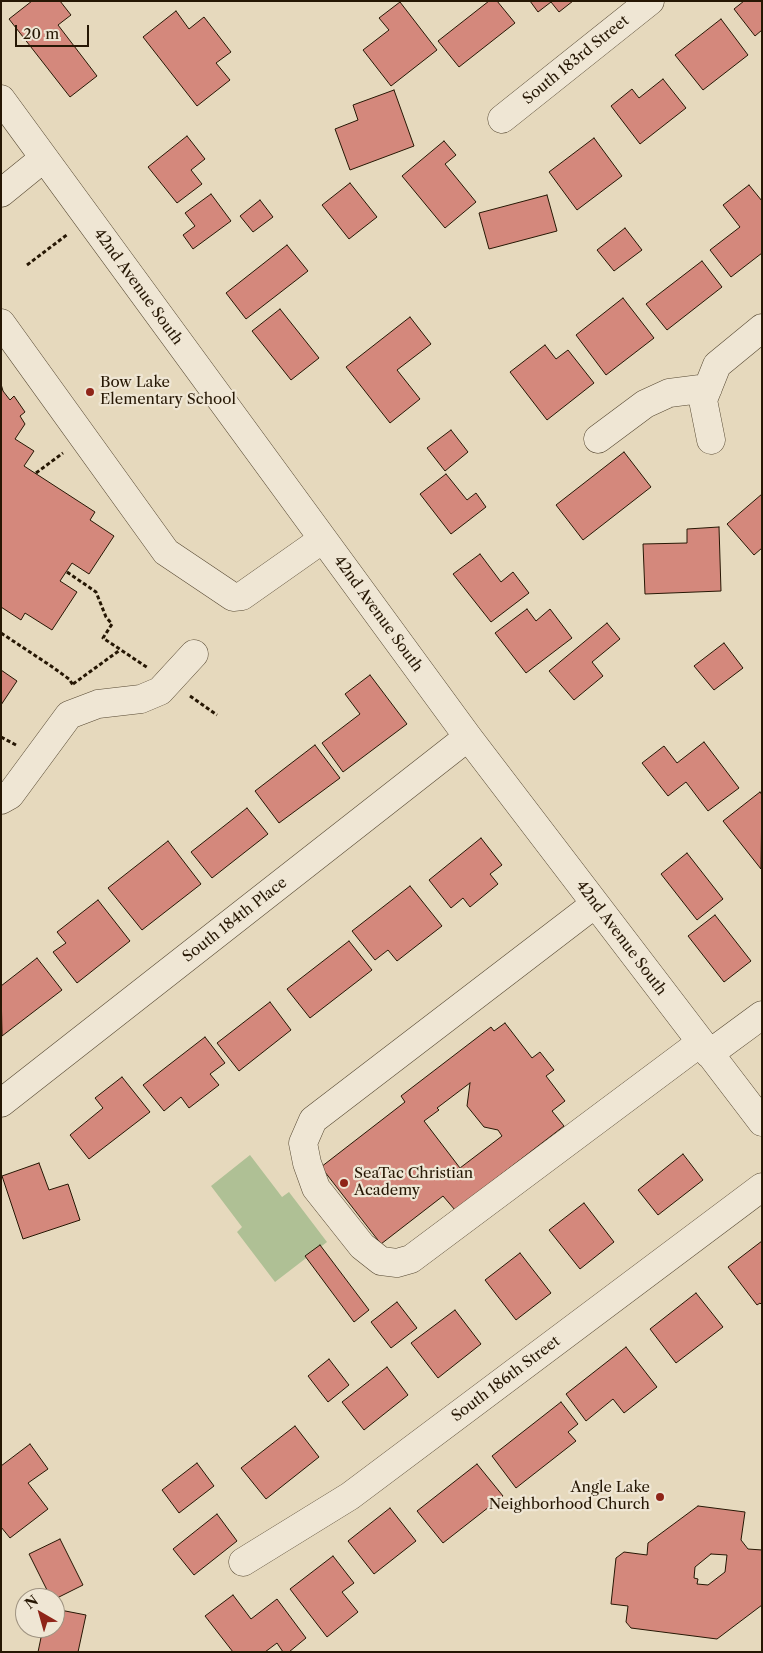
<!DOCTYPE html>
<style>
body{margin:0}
#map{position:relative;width:763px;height:1653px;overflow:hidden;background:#e6d9bd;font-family:"Libre Caslon Text",serif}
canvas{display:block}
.frame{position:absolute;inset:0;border:2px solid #261704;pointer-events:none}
.north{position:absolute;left:15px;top:1588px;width:50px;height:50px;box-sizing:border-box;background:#efe6d4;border:1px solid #9f9381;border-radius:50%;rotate:322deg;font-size:14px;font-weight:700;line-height:20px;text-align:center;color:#261704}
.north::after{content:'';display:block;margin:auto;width:18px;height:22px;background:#8f2418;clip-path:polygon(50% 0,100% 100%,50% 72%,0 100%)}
.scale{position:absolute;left:15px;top:25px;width:74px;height:22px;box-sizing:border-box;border:2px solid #261704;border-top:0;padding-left:6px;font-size:15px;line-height:18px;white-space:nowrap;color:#261704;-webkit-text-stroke:4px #efe6d4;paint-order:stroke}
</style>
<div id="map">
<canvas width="763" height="1653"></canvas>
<div class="frame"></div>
<div class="north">N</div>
<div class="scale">20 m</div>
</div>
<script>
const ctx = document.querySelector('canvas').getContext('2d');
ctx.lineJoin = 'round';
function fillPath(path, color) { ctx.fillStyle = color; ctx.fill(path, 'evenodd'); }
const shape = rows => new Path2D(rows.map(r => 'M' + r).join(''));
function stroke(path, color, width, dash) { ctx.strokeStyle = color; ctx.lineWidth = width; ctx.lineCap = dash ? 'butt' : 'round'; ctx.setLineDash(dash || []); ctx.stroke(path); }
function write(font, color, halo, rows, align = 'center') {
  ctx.font = font + ' "Libre Caslon Text",serif'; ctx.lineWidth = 4.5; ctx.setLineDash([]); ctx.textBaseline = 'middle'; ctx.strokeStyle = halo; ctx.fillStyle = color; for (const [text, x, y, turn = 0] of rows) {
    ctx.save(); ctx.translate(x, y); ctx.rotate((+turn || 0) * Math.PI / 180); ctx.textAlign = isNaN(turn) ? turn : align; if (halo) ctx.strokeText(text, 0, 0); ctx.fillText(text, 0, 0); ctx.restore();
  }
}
fillPath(shape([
 [250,1155,282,1197,289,1192,327,1242,275,1282,237,1232,242,1227,211,1186]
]), '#afc095');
const building = shape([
 [32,1,60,1,71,15,58,25,97,76,70,97,9,19,32,1],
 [489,1,497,1,515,23,459,67,438,41,489,1],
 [530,1,573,1,559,12,551,2,538,12,530,1],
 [744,1,762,1,762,30,755,36,734,9,744,1],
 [400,2,437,50,391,86,363,50,389,30,379,18,400,2],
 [176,11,189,29,204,17,231,52,216,63,230,80,197,106,143,37,176,11],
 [721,19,748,55,703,90,675,55,721,19],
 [663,79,686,108,640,144,611,106,632,89,639,98,663,79],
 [394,90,414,146,350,170,335,129,358,120,353,105,394,90],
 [187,136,205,159,191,170,202,184,177,203,148,167,187,136],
 [594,138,622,176,577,210,549,172,594,138],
 [444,141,456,155,445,164,476,202,445,228,402,176,444,141],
 [350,183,377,217,349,239,322,205,350,183],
 [749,185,762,201,762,253,731,277,710,250,740,227,723,205,749,185],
 [211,194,231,221,193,249,183,235,195,226,185,213,211,194],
 [547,195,557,231,489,249,479,213,547,195],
 [260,200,273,217,253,232,240,216,260,200],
 [625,228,642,250,614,271,597,250,625,228],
 [287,245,308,271,246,319,226,293,287,245],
 [702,261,722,287,667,330,646,304,702,261],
 [623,298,654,338,606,375,576,335,623,298],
 [280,309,319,358,291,380,252,331,280,309],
 [410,317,431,344,397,370,420,399,390,423,346,367,410,317],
 [545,345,556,359,568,350,594,383,547,420,510,372,545,345],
 [1,384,3,391,10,400,14,396,25,412,20,416,25,424,15,439,34,451,24,466,95,512,90,520,114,536,89,574,72,563,60,581,77,592,52,630,25,613,21,620,1,607,1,384],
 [451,430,468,452,445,471,427,448,451,430],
 [624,452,651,487,583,540,556,505,624,452],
 [446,474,467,500,476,493,486,507,451,534,420,494,446,474],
 [762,494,762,548,754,555,727,524,762,494],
 [719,527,721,591,645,594,643,544,687,543,687,529,719,527],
 [480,554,501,582,513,572,529,593,491,622,453,574,480,554],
 [527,609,536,621,550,609,572,638,526,673,495,633,527,609],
 [607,623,620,639,592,662,603,676,574,700,549,671,607,623],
 [724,643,743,668,714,690,694,666,724,643],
 [1,670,17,681,1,705,1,670],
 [370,675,407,724,343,772,322,743,360,714,345,694,370,675],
 [704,742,739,788,708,811,686,782,668,796,642,763,664,746,677,763,704,742],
 [315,745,340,778,279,823,255,791,315,745],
 [760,792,762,795,761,869,723,821,760,792],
 [247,808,268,834,212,878,191,852,247,808],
 [481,838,502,865,490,874,498,884,470,907,463,898,451,908,429,880,481,838],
 [168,841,201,884,142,930,108,888,168,841],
 [687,853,723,899,697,920,661,874,687,853],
 [410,886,442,926,397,961,388,950,375,960,352,931,410,886],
 [98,900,130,941,77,983,53,952,66,943,57,932,98,900],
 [715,915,751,961,724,982,688,936,715,915],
 [349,941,372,970,310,1018,287,989,349,941],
 [37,958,62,990,2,1036,1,986,37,958],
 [270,1002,291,1030,239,1071,217,1043,270,1002],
 [505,1023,532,1058,540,1052,554,1070,546,1076,565,1101,552,1111,564,1126,455,1210,443,1196,381,1244,321,1167,405,1102,401,1096,491,1027,494,1031,505,1023],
 [470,1083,467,1106,484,1127,498,1130,502,1136,460,1168,424,1121,439,1110,437,1108,470,1083],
 [205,1037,225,1063,210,1074,219,1085,189,1108,181,1097,164,1111,143,1085,205,1037],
 [122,1077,150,1112,89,1159,70,1135,103,1108,95,1098,122,1077],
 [683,1154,703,1180,658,1215,638,1190,683,1154],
 [39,1163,49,1190,68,1184,80,1220,23,1239,2,1176,39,1163],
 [584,1203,614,1242,580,1269,549,1230,584,1203],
 [762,1241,762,1305,760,1303,757,1305,728,1267,762,1241],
 [320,1245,369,1310,354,1322,305,1256,320,1245],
 [520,1253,551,1293,516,1320,485,1280,520,1253],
 [696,1293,723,1327,676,1363,650,1329,696,1293],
 [397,1302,417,1328,391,1348,371,1322,397,1302],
 [455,1310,481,1344,438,1378,411,1343,455,1310],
 [626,1347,657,1387,624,1413,613,1399,586,1421,566,1394,626,1347],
 [329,1359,349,1385,328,1402,308,1376,329,1359],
 [387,1367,408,1395,364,1430,342,1402,387,1367],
 [561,1402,578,1424,568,1432,576,1441,516,1488,492,1456,561,1402],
 [295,1426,319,1457,266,1499,241,1468,295,1426],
 [30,1444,48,1469,28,1483,48,1509,10,1538,1,1527,1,1466,30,1444],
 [197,1463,214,1486,179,1513,162,1490,197,1463],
 [477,1464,503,1496,443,1543,417,1511,477,1464],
 [698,1506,745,1512,741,1540,748,1549,762,1550,762,1605,717,1639,631,1628,626,1622,628,1606,611,1604,616,1558,624,1552,647,1555,648,1543,698,1506],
 [711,1554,727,1555,725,1572,708,1585,697,1584,698,1579,694,1578,695,1567,711,1554],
 [390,1508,416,1541,374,1574,348,1541,390,1508],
 [217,1514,237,1541,194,1575,173,1549,217,1514],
 [60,1539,83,1585,55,1599,51,1598,29,1554,60,1539],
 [333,1556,354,1583,342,1592,358,1612,327,1637,290,1589,333,1556],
 [233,1595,251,1619,277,1599,306,1638,289,1652,283,1652,277,1643,265,1652,233,1652,205,1616,233,1595],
 [55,1609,86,1615,78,1652,38,1652,43,1628,55,1628,55,1609]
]);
fillPath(building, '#d4887c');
stroke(building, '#261704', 1);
const minor = shape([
 [1,99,468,737,762,1122],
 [502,119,650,1],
 [1,193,44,158],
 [1,323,166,552,233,597,242,596,323,539],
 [598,439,645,404,669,393,708,388],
 [711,440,703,400,717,365,762,328],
 [1,800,10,795,69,715,98,704,141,699,160,691,194,654],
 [595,904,313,1120,303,1143,307,1163,316,1188,362,1246,381,1261,397,1263,411,1259,700,1043],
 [709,1054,762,1015],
 [1,1103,468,737],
 [243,1562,350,1496,762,1187]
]);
stroke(minor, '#564832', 29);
stroke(shape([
 [27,265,68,234],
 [36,473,63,453],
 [67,572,96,592,106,617,112,624,103,638,148,668],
 [1,633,51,666,69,679,73,685],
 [73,684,120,650],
 [190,696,217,715],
 [1,737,16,745]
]), '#261704', 3, [4, 2.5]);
stroke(minor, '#efe6d4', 28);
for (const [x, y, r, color] of [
 [90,392,5,"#8f2418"],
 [344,1183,5,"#8f2418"],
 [660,1497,5,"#8f2418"]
]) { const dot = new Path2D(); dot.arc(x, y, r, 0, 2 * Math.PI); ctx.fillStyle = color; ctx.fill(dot); stroke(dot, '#efe6d4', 2); }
write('15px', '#261704', '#efe6d4', [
 ["South 183rd Street",576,60,-39],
 ["42nd Avenue South",138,287,54],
 ["42nd Avenue South",378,614,54],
 ["South 184th Place",235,920,-38],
 ["42nd Avenue South",621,938,53],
 ["South 186th Street",506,1379,-37]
]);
write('15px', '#261704', '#efe6d4', [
 ["Bow Lake",100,383],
 ["Elementary School",100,400],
 ["SeaTac Christian",354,1174],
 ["Academy",354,1191],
 ["Angle Lake",650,1488,"right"],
 ["Neighborhood Church",650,1505,"right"]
], 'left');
</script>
